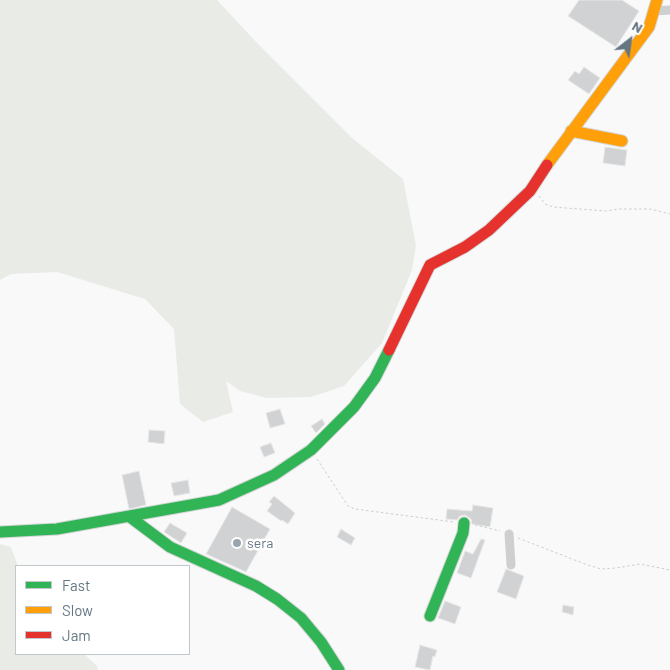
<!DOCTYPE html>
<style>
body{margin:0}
#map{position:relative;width:670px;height:670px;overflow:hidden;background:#f9f9f9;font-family:Barlow,sans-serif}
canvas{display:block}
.legend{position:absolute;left:15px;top:565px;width:175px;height:90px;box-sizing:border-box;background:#fff;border:1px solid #c1c8cd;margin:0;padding:6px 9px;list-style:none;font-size:15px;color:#657683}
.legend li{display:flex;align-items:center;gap:10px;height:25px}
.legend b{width:25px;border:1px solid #c1c8cd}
.north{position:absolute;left:605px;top:15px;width:50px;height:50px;-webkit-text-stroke:4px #fff;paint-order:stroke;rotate:30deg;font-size:14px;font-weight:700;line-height:20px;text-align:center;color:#657683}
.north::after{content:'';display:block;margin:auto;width:18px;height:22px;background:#657683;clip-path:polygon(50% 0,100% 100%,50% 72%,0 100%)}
</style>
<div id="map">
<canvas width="670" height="670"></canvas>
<ul class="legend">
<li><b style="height:6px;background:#30b455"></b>Fast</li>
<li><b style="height:6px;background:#ff9f0a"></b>Slow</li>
<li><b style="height:6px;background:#e5322d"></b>Jam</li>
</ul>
<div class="north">N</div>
</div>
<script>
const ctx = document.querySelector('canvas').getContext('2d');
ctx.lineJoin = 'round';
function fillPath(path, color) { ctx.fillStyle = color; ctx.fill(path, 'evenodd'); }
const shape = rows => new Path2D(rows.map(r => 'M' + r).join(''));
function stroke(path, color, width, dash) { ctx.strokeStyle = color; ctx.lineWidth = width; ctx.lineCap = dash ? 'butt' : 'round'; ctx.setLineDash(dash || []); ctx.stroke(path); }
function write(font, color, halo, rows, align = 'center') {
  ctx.font = font + ' Barlow,sans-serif'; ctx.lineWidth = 5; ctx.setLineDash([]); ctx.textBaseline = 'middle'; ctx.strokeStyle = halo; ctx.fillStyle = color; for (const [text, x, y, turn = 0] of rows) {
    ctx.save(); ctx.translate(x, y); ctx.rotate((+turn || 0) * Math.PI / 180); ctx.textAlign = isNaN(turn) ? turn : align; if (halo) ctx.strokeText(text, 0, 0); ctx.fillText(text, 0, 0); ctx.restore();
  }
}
fillPath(shape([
 [0,0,217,0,258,44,351,137,403,179,416,245,412,270,382,343,344,386,311,397,267,398,240,391,226,381,233,412,203,422,180,404,174,329,145,299,57,272,11,274,0,280],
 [0,544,11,547,18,566,16,566,16,654,84,654,97,666,98,670,0,670]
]), '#e8ebe6');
const building = shape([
 [579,0,622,0,639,11,616,47,568,16,579,0],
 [584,67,600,78,589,94,568,80,575,71,579,74,584,67],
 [605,147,627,150,625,166,603,163,605,147],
 [280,409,285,424,270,428,266,413,280,409],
 [322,419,325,424,316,433,311,426,322,419],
 [149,430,165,431,164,444,148,442,149,430],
 [271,443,275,453,264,457,260,447,271,443],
 [139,471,146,505,129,509,122,475,139,471],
 [188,480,190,493,174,496,171,483,188,480],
 [274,496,295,513,288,524,282,520,281,521,267,511,272,504,269,502,274,496],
 [473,505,493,508,490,527,472,524,471,519,465,515,460,516,457,520,446,519,447,509,472,511,473,505],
 [232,507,270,529,246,572,206,554,232,507],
 [170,523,187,533,181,543,164,532,170,523],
 [341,529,355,538,351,545,337,537,341,529],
 [481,539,485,540,471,578,457,573,465,551,473,554,481,539],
 [506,569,524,576,516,599,497,592,506,569],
 [445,601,461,607,455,624,438,618,445,601],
 [563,605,574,607,573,615,562,612,563,605],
 [420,645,437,650,435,657,433,656,430,670,415,667,420,645]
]);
fillPath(building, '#d0d2d3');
stroke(building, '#e8e8e8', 1);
const fast = shape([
 [130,517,170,547,256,586,277,599,301,618,321,642,339,670],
 [0,532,57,529,219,500,274,475,311,450,354,407,375,378,389,350],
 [430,616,463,533,464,523]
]);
const slow = shape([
 [571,131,622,141],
 [547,165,649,27,657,0]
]);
const jam = shape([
 [389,350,430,265,465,247,489,230,530,191,547,165]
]);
stroke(fast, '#d5d6d7', 13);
stroke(slow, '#d5d6d7', 13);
stroke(jam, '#d5d6d7', 13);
stroke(shape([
 [539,196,545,204,553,207,606,211,619,209,650,209,670,214],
 [317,459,348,506,355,509,454,522],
 [475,525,500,531],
 [518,538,585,564,601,569,616,568,640,564,670,570]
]), '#cbcccd', 1, [2.5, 2.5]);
stroke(shape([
 [654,11,670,10],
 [509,534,511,565]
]), '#cecfd0', 9);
stroke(fast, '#30b455', 11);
stroke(slow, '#ff9f0a', 11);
stroke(jam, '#e5322d', 11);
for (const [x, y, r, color] of [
 [237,543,5,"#99a4ac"]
]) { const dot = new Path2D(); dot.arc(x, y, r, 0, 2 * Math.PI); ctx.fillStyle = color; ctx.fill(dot); stroke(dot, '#fff', 2); }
write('14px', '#657683', '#fff', [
 ["sera",247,543]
], 'left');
</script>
